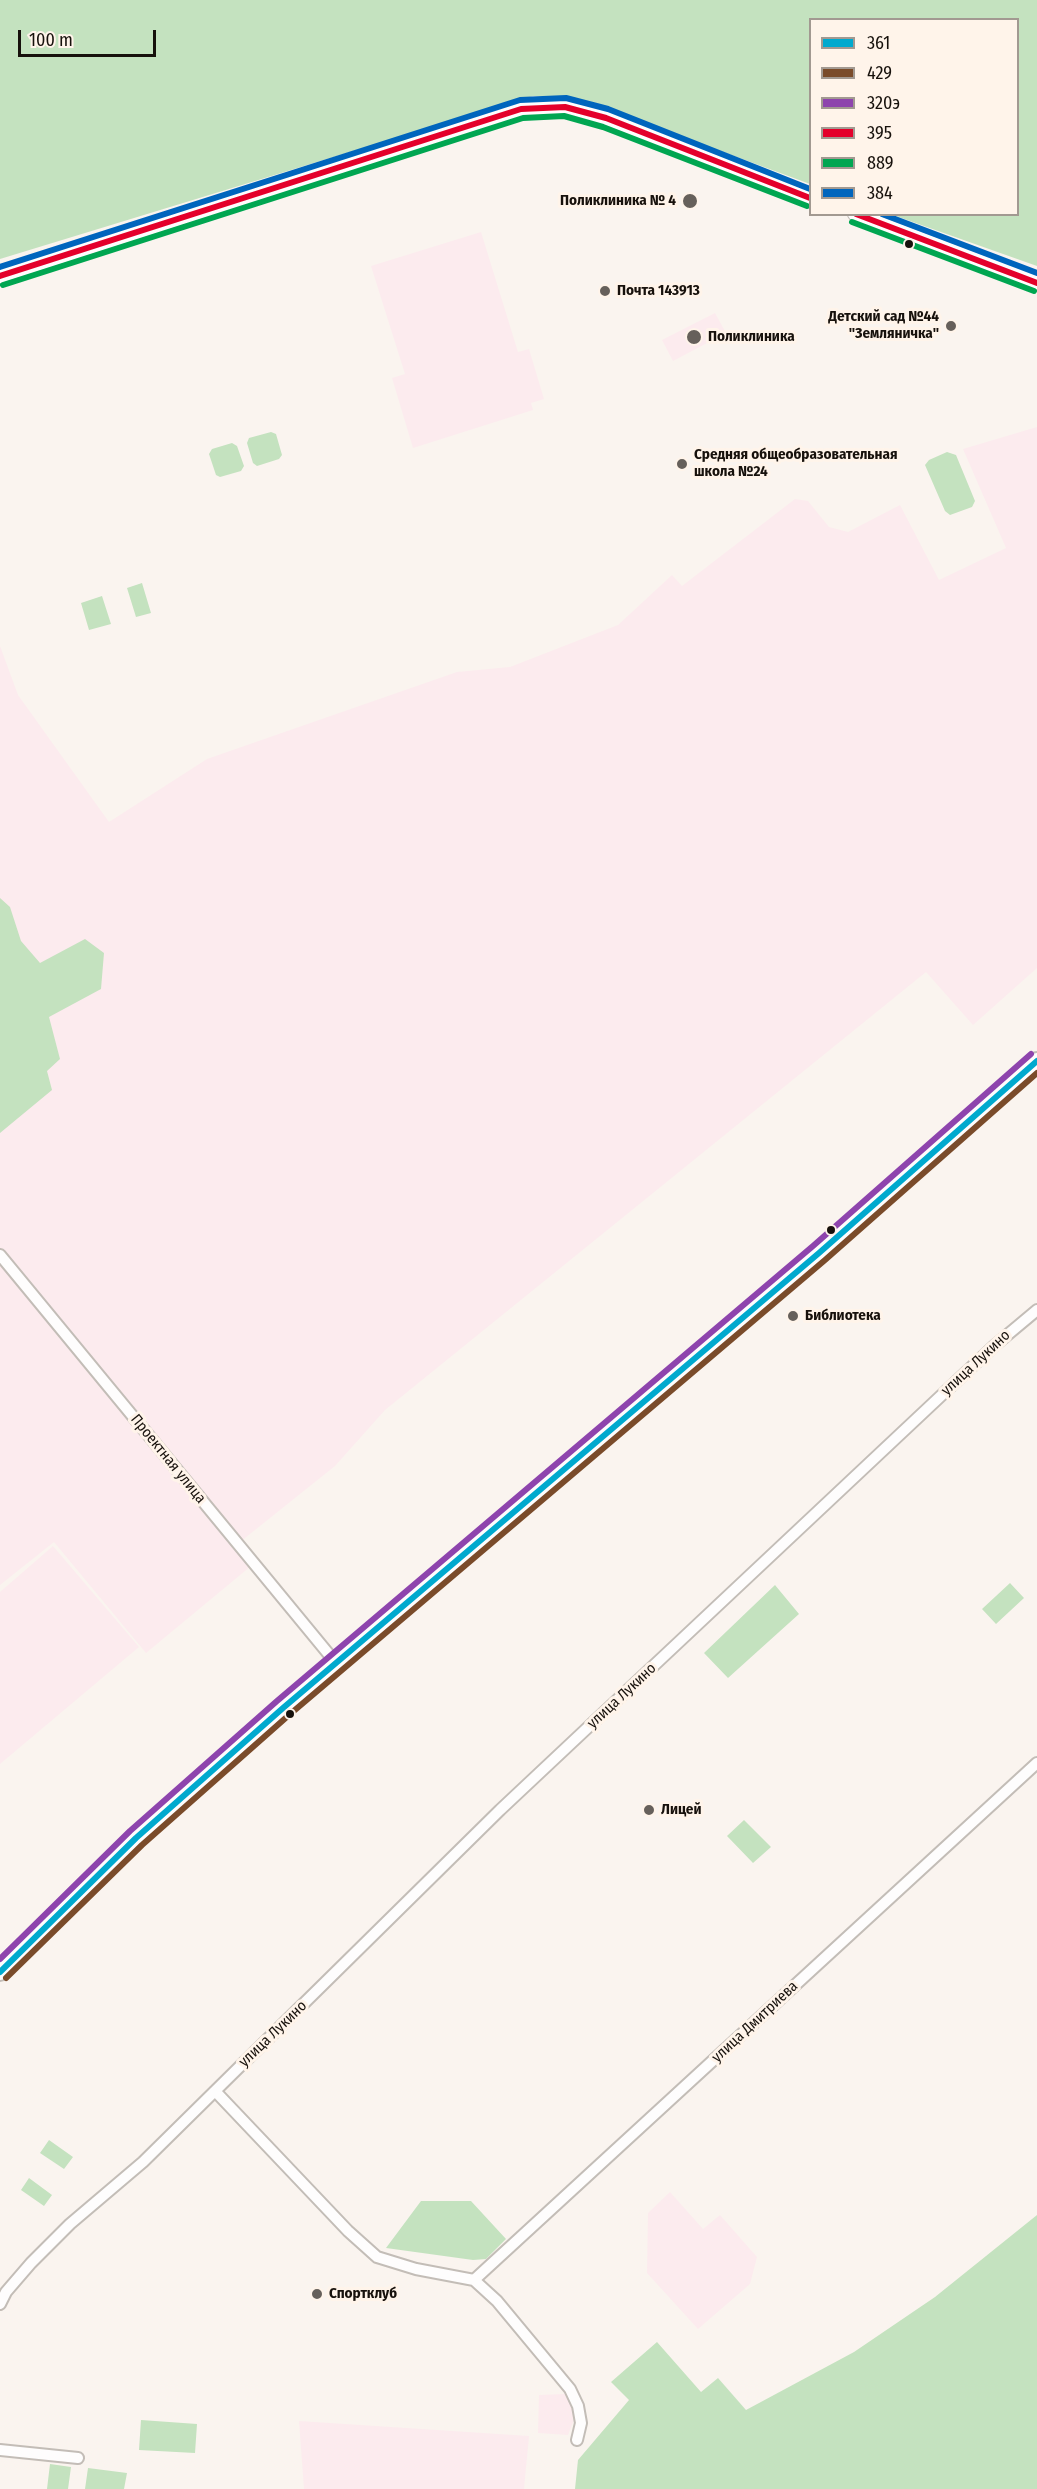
<!DOCTYPE html>
<meta charset="utf-8">
<style>
body{margin:0}
#map{position:relative;width:1037px;height:2489px;overflow:hidden;background:#faf4ef;font-family:"Fira Sans Condensed",sans-serif}
canvas{display:block}
.legend{position:absolute;left:809px;top:18px;width:210px;height:198px;box-sizing:border-box;background:#fff4ea;border:2px solid #a29991;margin:0;padding:8px 10px;list-style:none;font-size:18px;color:#17110c}
.legend li{display:flex;align-items:center;gap:12px;height:30px}
.legend b{width:30px;border:2px solid #a29991}
.scale{position:absolute;left:18px;top:30px;width:138px;height:27px;box-sizing:border-box;border:3px solid #17110c;border-top:0;padding-left:8px;font-size:18px;line-height:21px;white-space:nowrap;color:#17110c;-webkit-text-stroke:4px #fff4ea;paint-order:stroke}
</style>
<div id="map">
<canvas width="1037" height="2489"></canvas>
<ul class="legend">
<li><b style="height:8px;background:#00a9ce"></b>361</li>
<li><b style="height:8px;background:#7a4b2a"></b>429</li>
<li><b style="height:8px;background:#8e44ad"></b>320э</li>
<li><b style="height:8px;background:#e4002b"></b>395</li>
<li><b style="height:8px;background:#00a651"></b>889</li>
<li><b style="height:8px;background:#0065bd"></b>384</li>
</ul>
<div class="scale">100 m</div>
</div>
<script>
const ctx = document.querySelector('canvas').getContext('2d');
ctx.lineJoin = 'round';
function fillPath(path, color) { ctx.fillStyle = color; ctx.fill(path, 'evenodd'); }
const shape = rows => new Path2D(rows.map(r => 'M' + r).join(''));
function stroke(path, color, width, dash) { ctx.strokeStyle = color; ctx.lineWidth = width; ctx.lineCap = dash ? 'butt' : 'round'; ctx.setLineDash(dash || []); ctx.stroke(path); }
function write(font, color, halo, rows, align = 'center') {
  ctx.font = font + ' "Fira Sans Condensed",sans-serif'; ctx.lineWidth = 6; ctx.setLineDash([]); ctx.textBaseline = 'middle'; ctx.strokeStyle = halo; ctx.fillStyle = color; for (const [text, x, y, turn = 0] of rows) {
    ctx.save(); ctx.translate(x, y); ctx.rotate((+turn || 0) * Math.PI / 180); ctx.textAlign = isNaN(turn) ? turn : align; if (halo) ctx.strokeText(text, 0, 0); ctx.fillText(text, 0, 0); ctx.restore();
  }
}
fillPath(shape([
 [481,232,518,352,529,349,544,399,531,403,533,410,413,448,392,378,405,374,371,266],
 [715,313,726,333,673,361,662,340],
 [1037,427,1037,968,973,1025,926,972,385,1410,335,1466,235,1546,251,1566,146,1653,54,1542,0,1585,0,646,18,695,109,822,207,759,457,672,510,667,618,625,672,575,682,586,795,499,808,501,829,527,848,532,900,505,939,580,1006,548,963,449],
 [53,1546,139,1647,0,1764,0,1592],
 [670,2192,703,2229,720,2215,757,2257,750,2284,698,2329,647,2273,648,2213],
 [566,2394,575,2417,568,2435,538,2433,539,2395],
 [299,2421,529,2436,524,2489,304,2489]
]), '#fcebee');
fillPath(shape([
 [0,0,1037,0,1037,266,893,215,1018,214,1018,20,810,20,810,184,577,98,533,96,0,259],
 [271,432,276,434,282,455,279,459,257,466,253,463,247,443,249,438],
 [232,443,237,446,244,466,241,471,220,477,216,475,209,454,212,449],
 [947,452,956,455,975,501,972,507,950,515,945,511,925,465,929,460],
 [142,583,151,613,136,617,127,588],
 [102,596,111,624,89,630,81,603],
 [0,898,10,907,21,941,40,963,85,939,104,953,101,989,49,1017,60,1059,47,1071,52,1090,0,1133],
 [1010,1583,1024,1598,996,1624,982,1609],
 [775,1585,799,1614,728,1678,704,1653],
 [744,1820,771,1847,753,1863,727,1836],
 [49,2140,73,2157,64,2169,40,2153],
 [29,2178,52,2195,44,2206,21,2190],
 [421,2201,471,2201,506,2239,486,2259,473,2260,386,2248],
 [1037,2215,1037,2489,575,2489,578,2460,629,2400,611,2382,657,2342,701,2392,718,2378,746,2410,854,2352,935,2297],
 [141,2420,197,2424,195,2453,139,2450],
 [50,2464,71,2467,68,2489,47,2489],
 [88,2468,127,2473,124,2489,85,2489]
]), '#c4e2bf');
const street = shape([
 [0,1255,336,1663],
 [215,2091,348,2231,377,2257,416,2269,474,2280,497,2301,570,2389,578,2406,581,2423,577,2440],
 [474,2280,1037,1763],
 [0,2304,6,2292,31,2263,70,2224,143,2162,500,1810,994,1346,1037,1310],
 [0,2450,78,2458]
]);
const secondary = shape([
 [855,214,1037,283],
 [0,276,521,109,565,107,606,118,810,198]
]);
const primary = shape([
 [0,1972,136,1838,283,1708,819,1253,1037,1061]
]);
stroke(street, '#c3bdb7', 14);
stroke(secondary, '#c3bdb7', 16);
stroke(primary, '#c3bdb7', 20);
stroke(street, '#fefdfd', 10);
stroke(secondary, '#fefdfd', 14);
stroke(primary, '#fefdfd', 16);
stroke(shape([
 [0,1972,136,1838,283,1708,819,1253,1037,1061]
]), '#00a9ce', 6);
stroke(shape([
 [6,1978,142,1845,289,1715,825,1260,1037,1073]
]), '#7a4b2a', 6);
stroke(shape([
 [0,1959,130,1831,277,1701,813,1246,1031,1054]
]), '#8e44ad', 6);
stroke(shape([
 [856,214,1037,283],
 [0,276,521,109,565,107,606,118,810,198]
]), '#e4002b', 6);
stroke(shape([
 [852,222,1034,291],
 [3,285,523,118,564,116,603,127,807,206]
]), '#00a651', 6);
stroke(shape([
 [882,214,1037,273],
 [0,267,520,100,566,98,608,109,810,189]
]), '#0065bd', 6);
for (const [x, y, r, color] of [
 [690,201,8,"#66605b"],
 [909,244,5,"#17110c"],
 [605,291,6,"#66605b"],
 [951,326,6,"#66605b"],
 [694,337,8,"#66605b"],
 [682,464,6,"#66605b"],
 [831,1230,5,"#17110c"],
 [793,1316,6,"#66605b"],
 [290,1714,5,"#17110c"],
 [649,1810,6,"#66605b"],
 [317,2294,6,"#66605b"]
]) { const dot = new Path2D(); dot.arc(x, y, r, 0, 2 * Math.PI); ctx.fillStyle = color; ctx.fill(dot); stroke(dot, '#fff4ea', 2); }
write('bold 15px', '#17110c', '#fff4ea', [
 ["Поликлиника № 4",676,201,"right"],
 ["Почта 143913",617,291],
 ["Детский сад №44",939,317,"right"],
 ["\"Земляничка\"",939,334,"right"],
 ["Поликлиника",708,337],
 ["Средняя общеобразовательная",694,455],
 ["школа №24",694,472],
 ["Библиотека",805,1316],
 ["Лицей",661,1810],
 ["Спортклуб",329,2294]
], 'left');
write('15px', '#17110c', '#fff4ea', [
 ["улица Лукино",976,1363,-43],
 ["Проектная улица",168,1459,51],
 ["улица Лукино",622,1696,-43],
 ["улица Дмитриева",755,2022,-43],
 ["улица Лукино",273,2034,-44]
]);
</script>
